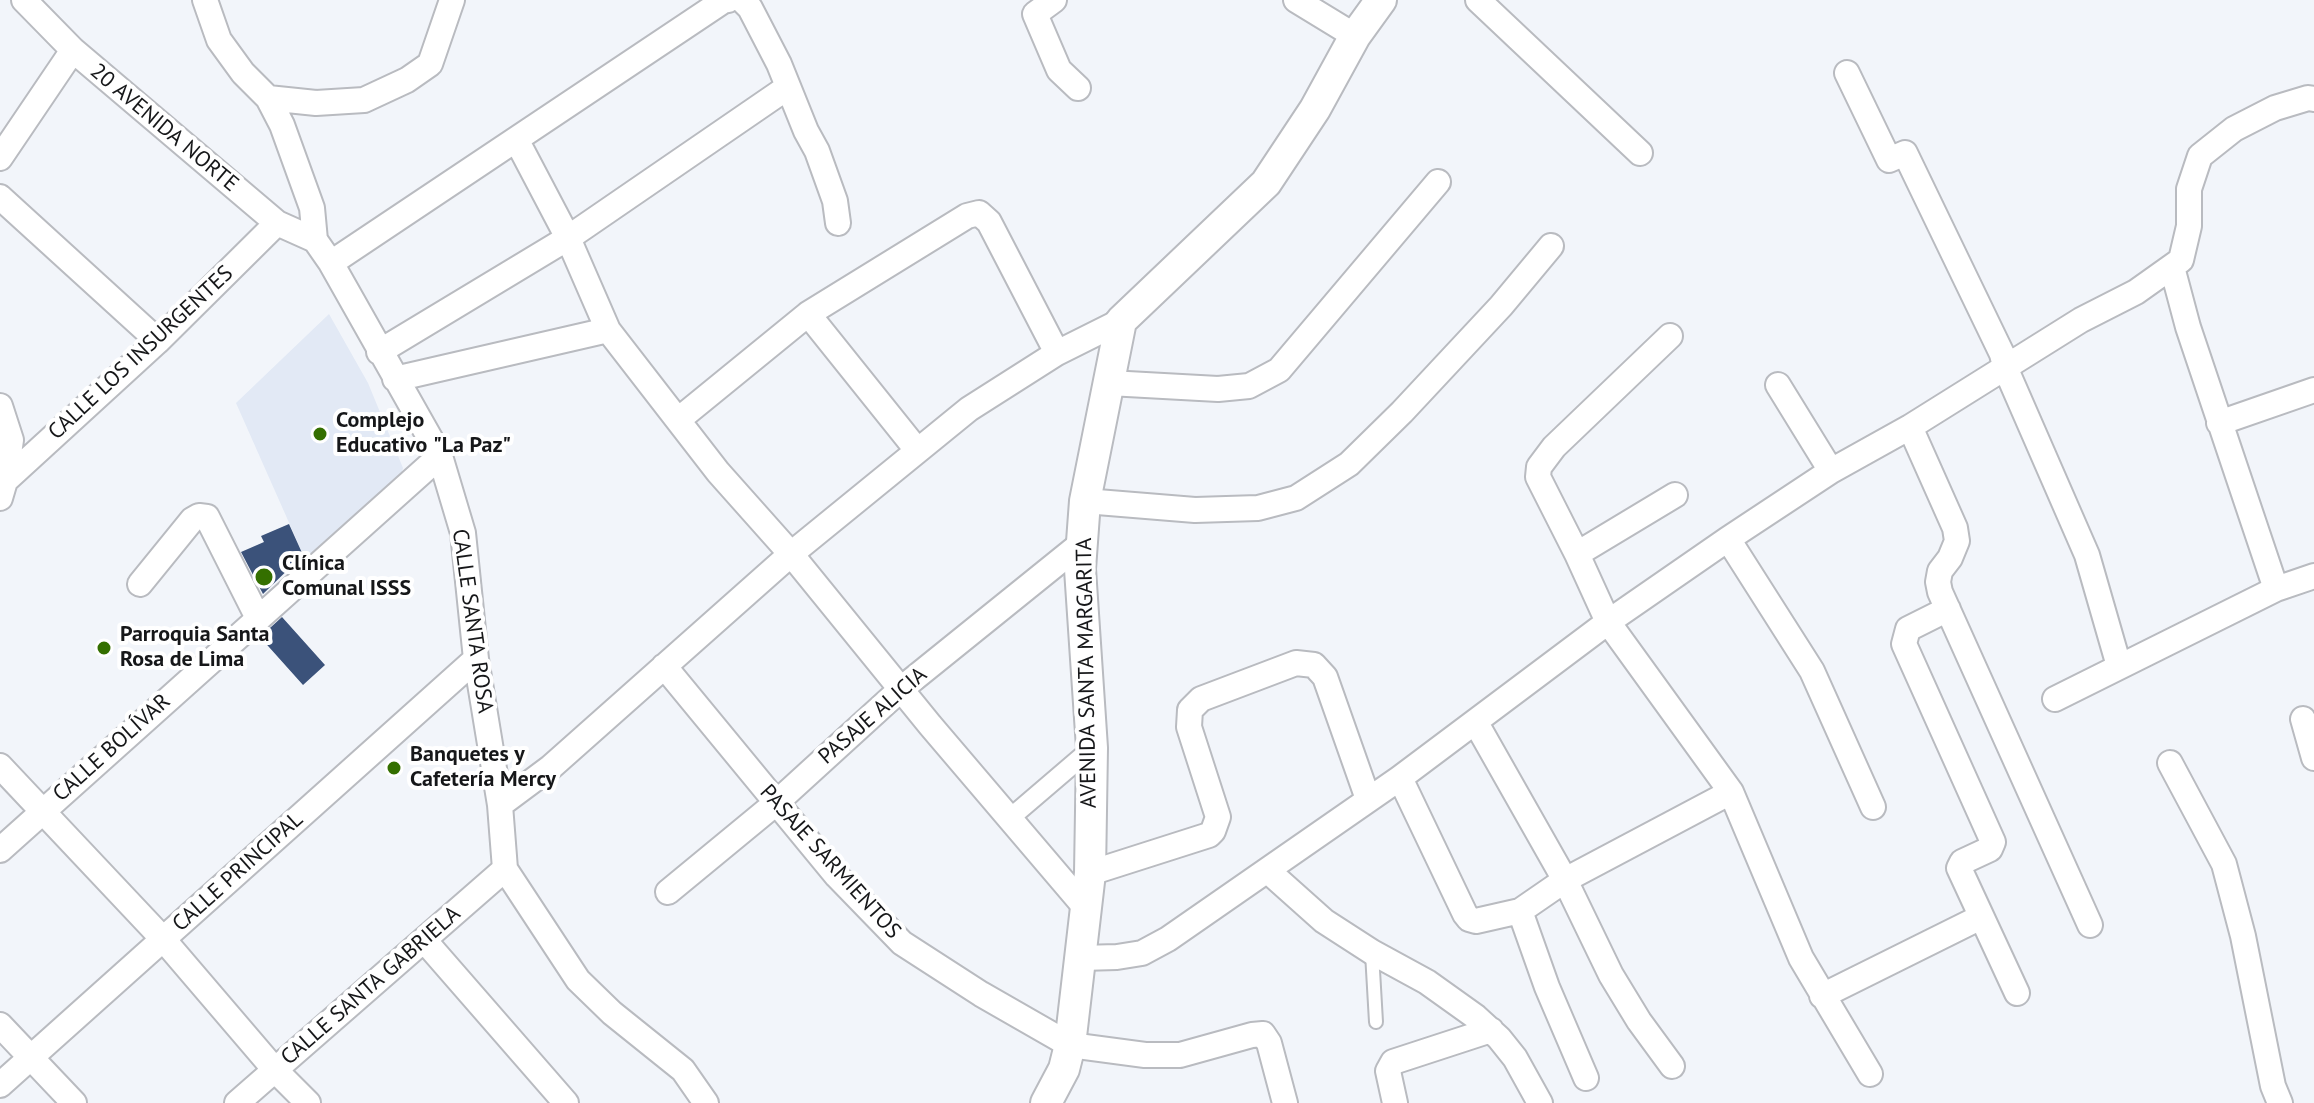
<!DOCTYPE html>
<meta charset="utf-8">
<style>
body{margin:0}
canvas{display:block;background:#f2f5fa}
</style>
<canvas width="2314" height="1103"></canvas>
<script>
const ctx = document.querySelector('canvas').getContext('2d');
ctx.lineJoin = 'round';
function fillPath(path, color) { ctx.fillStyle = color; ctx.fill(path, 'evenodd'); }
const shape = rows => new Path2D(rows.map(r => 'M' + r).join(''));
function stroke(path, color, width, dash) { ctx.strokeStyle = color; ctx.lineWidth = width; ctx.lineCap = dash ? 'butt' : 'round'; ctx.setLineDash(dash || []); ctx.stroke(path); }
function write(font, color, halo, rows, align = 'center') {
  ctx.font = font + ' "PT Sans",sans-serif'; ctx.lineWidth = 8; ctx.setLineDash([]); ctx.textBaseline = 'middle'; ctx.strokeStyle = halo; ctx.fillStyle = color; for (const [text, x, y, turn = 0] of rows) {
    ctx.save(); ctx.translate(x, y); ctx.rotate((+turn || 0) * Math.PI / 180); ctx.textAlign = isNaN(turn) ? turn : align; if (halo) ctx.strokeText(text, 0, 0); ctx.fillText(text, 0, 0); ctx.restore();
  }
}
fillPath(shape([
 [329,314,368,383,403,468,401,475,306,561,236,403]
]), '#e2e9f5');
fillPath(shape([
 [289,524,303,555,263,594,241,552,264,542,261,536],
 [282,617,325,665,303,685,260,637]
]), '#3b527a');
const service = shape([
 [1372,953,1376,1022]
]);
const pedestrian = shape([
 [1009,819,1092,748]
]);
const minor = shape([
 [24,0,73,50,277,223,315,240],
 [205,0,219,40,243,73,268,98,282,125,312,208,315,240,331,263,440,456,463,533,476,659,500,805,505,869,578,980,612,1013,683,1070,706,1103],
 [742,0,750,8,779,64,806,131,817,151,835,201,838,223],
 [1054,0,1035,14,1059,70,1078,88],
 [1296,0,1355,36],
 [1478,0,1640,153],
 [1847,73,1889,160,1905,153,2002,354,2005,367,2087,555,2119,666],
 [268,98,316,103,364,100,407,80,430,64,452,0],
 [517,141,568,238,608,330,718,472,791,554,930,725,1085,907],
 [0,158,73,50],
 [0,197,158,341],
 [331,263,723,1,728,0],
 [2172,267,2188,327,2276,589],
 [808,314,917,450],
 [1670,336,1554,447,1539,467,1538,477,1577,554,1608,622,1731,792,1801,958,1870,1074],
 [379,352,568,238,788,87],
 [395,379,608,330],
 [1109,383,1218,389,1249,386,1279,370,1438,182],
 [1778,385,1831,471],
 [0,406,11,440,5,481,2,483],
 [678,420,808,314,967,216,979,213,989,222,1057,353],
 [2219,423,2314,390],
 [1910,427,1955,528,1957,541,1950,558,1940,571,1938,582,1940,592,2090,925],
 [0,498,5,481,158,341,277,223],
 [1085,501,1195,510,1258,508,1296,498,1349,464,1402,412,1501,306,1551,246],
 [1728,539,1812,671,1873,807],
 [1577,554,1675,495],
 [140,584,192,520,199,516,207,517,258,618],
 [1948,609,1908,629,1904,644,1993,842,1990,849,1962,862,1959,868,2017,993],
 [664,666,837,876,902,943,981,994,1070,1045,1145,1055,1180,1055,1252,1035,1263,1034,1269,1043,1285,1103],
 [2055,699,2276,589,2314,576],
 [2303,719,2314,758],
 [1476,723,1565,880,1611,975,1639,1021,1672,1066],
 [2170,763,2224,864,2243,936,2273,1086,2280,1103],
 [0,766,163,939,275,1070,308,1103],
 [1400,778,1465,914,1469,919,1476,921,1520,911,1565,880,1731,792],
 [500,805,551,767,791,554,969,409,1057,353,1121,321],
 [0,850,440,456],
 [1268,871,1324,921,1372,952,1427,982,1476,1017,1499,1038,1515,1058,1540,1103],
 [1090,873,1209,835,1213,831,1218,817,1189,727,1190,710,1201,699,1296,663,1314,665,1325,677,1368,799],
 [668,892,776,803,901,689,1082,543],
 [1520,911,1547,987,1586,1078],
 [424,940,566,1103],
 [1081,958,1117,957,1142,953,1168,939,1400,778,1608,622,1728,539,1831,471,1910,427,2081,320,2136,292,2181,260,2189,226,2189,189,2200,156,2234,129,2275,108,2308,98,2314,99],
 [1822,996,1981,917],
 [0,1025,74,1103],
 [0,1085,476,659],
 [237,1103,505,869],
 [1395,1103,1388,1071,1393,1062,1491,1030]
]);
const tertiary = shape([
 [1046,1103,1064,1069,1070,1045,1090,873,1092,748,1080,569,1085,501,1121,321,1266,183,1315,109,1355,36,1381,0]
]);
stroke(service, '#b9bbc0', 16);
stroke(pedestrian, '#b9bbc0', 22);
stroke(minor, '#b9bbc0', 28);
stroke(tertiary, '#b9bbc0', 34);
stroke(service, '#fff', 12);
stroke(pedestrian, '#fff', 18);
stroke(minor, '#fff', 24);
stroke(tertiary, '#fff', 30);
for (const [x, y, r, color] of [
 [320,434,8,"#346f00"],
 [264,577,10,"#346f00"],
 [104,648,8,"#346f00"],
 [394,768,8,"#346f00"]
]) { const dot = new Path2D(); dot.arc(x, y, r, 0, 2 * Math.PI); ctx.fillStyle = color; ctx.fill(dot); stroke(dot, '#fff', 3); }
write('22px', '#161719', '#fff', [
 ["20 AVENIDA NORTE",164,128,40],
 ["CALLE LOS INSURGENTES",141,353,-43],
 ["CALLE SANTA ROSA",472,621,82],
 ["AVENIDA SANTA MARGARITA",1087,673,-91],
 ["PASAJE ALICIA",873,716,-41],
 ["CALLE BOLÍVAR",112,748,-42],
 ["PASAJE SARMIENTOS",830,862,48],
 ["CALLE PRINCIPAL",238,872,-42],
 ["CALLE SANTA GABRIELA",371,986,-41]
]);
write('bold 22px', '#161719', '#fff', [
 ["Complejo",336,421],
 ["Educativo \"La Paz\"",336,446],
 ["Clínica",282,564],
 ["Comunal ISSS",282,589],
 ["Parroquia Santa",120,635],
 ["Rosa de Lima",120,660],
 ["Banquetes y",410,755],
 ["Cafetería Mercy",410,780]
], 'left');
</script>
